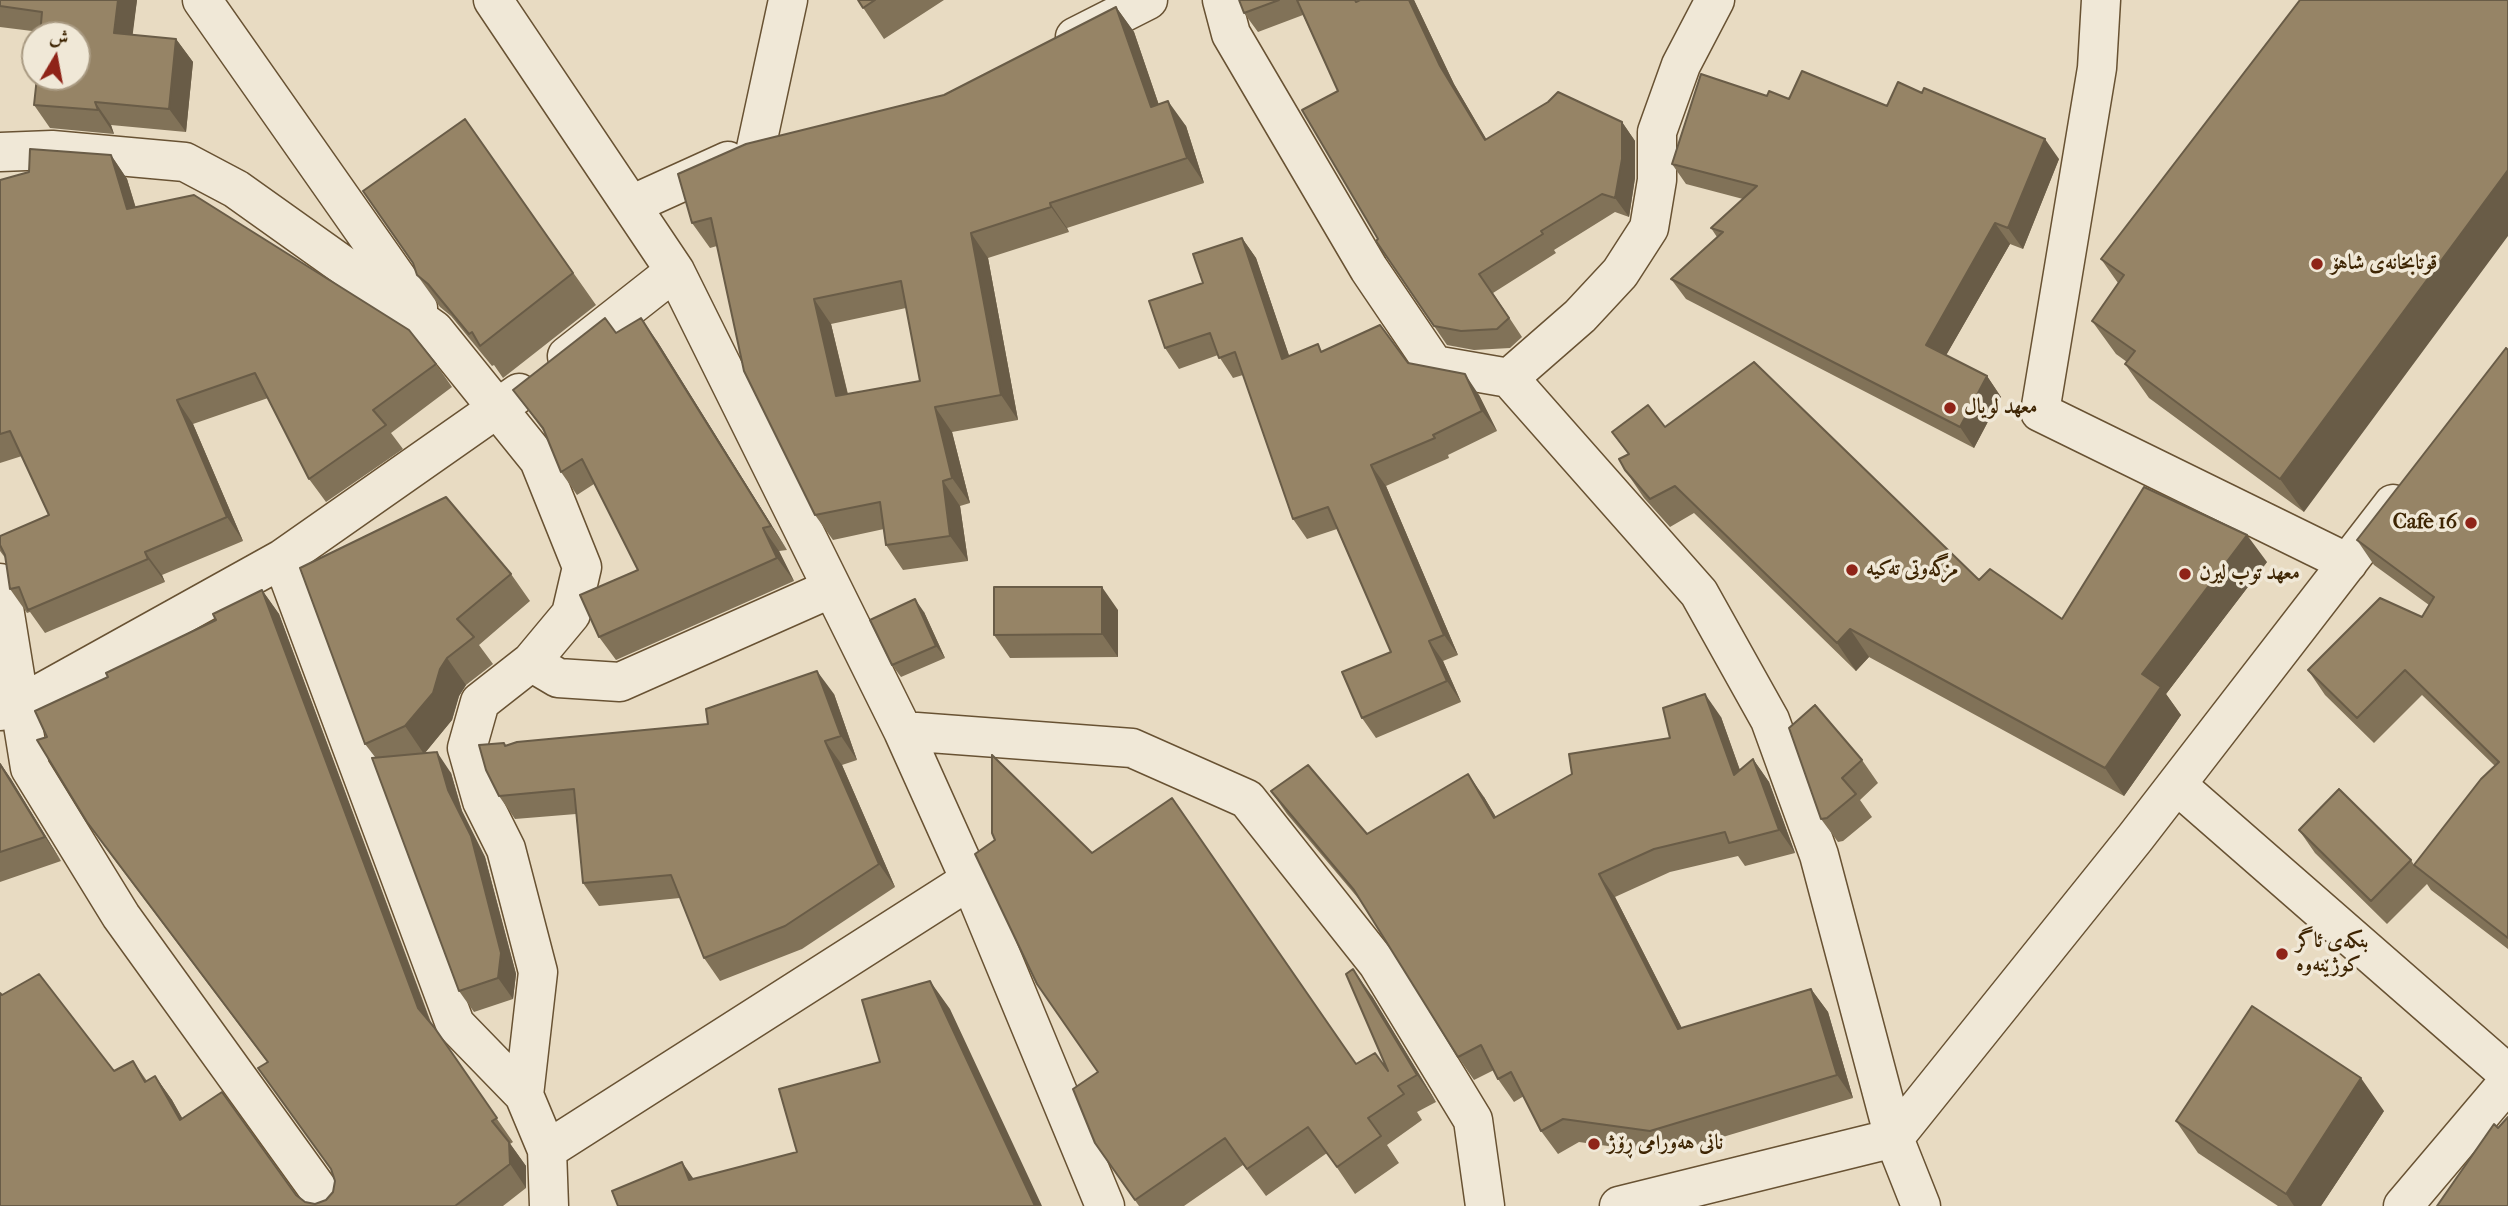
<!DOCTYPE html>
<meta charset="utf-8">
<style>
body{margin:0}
#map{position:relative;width:2508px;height:1206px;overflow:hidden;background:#e8dbc2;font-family:"IM FELL French Canon",Amiri,serif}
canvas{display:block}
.north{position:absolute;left:21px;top:21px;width:70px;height:70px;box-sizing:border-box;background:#f0e8d7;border:2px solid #a99a82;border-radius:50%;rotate:10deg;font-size:19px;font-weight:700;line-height:28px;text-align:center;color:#3e2503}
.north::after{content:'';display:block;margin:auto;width:24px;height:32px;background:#8f2418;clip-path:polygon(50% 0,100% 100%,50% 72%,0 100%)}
</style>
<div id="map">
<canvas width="2508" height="1206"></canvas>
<div class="north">ش</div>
</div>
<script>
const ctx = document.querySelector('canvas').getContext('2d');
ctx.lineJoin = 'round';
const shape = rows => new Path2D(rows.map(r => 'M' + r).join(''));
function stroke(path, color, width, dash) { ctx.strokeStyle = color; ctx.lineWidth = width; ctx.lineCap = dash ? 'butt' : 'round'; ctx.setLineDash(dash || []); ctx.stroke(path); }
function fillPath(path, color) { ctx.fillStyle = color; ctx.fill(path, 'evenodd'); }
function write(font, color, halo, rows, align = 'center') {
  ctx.font = font + ' "IM FELL French Canon",Amiri,serif'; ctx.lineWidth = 7; ctx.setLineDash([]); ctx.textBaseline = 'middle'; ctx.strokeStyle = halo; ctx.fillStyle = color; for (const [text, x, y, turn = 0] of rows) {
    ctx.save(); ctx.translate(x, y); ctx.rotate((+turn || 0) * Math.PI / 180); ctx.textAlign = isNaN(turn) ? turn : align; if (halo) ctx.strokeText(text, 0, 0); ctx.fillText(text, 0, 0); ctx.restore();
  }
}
const minor = shape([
 [202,0,418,308],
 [493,0,675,271,903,731,970,880,1105,1206],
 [1222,0,1231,34,1369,269,1434,365,1509,378,1699,593,1770,720,1819,855,1894,1138,1921,1206],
 [2101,0,2097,68,2040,412,2348,563],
 [1075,37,1148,0],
 [756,148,788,0],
 [0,152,52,150,185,162,236,189,434,330,539,460,582,567,571,614,531,662,480,702,467,748,482,801,506,849,538,972,524,1095],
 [631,205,728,161],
 [567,356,675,271],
 [1509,378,1580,316,1620,273,1649,228,1657,180,1657,132,1681,65,1715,0],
 [282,559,455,1024,524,1095,547,1150,549,1206],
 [0,583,30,768,121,916,330,1206],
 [531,662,558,678,620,682,832,588],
 [0,711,21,704,282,559,519,393],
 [903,731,1132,748,1247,799,1378,964,1473,1120,1485,1206],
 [2177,785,2508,1074],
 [547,1150,970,880],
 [1619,1206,1894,1138,2135,838,2393,504],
 [2403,1206,2508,1082]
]);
stroke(minor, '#685233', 41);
stroke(minor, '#f0e8d7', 38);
fillPath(shape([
 [0,0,137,0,132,35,176,39,193,62,186,132,111,125,114,134,50,128,34,105,40,32,0,27],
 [858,0,944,0,884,39],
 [1239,0,1414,0,1454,84,1486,139,1622,122,1635,141,1635,178,1629,217,1615,212,1554,250,1556,253,1493,293,1522,337,1510,348,1474,350,1447,345,1376,241,1378,239,1338,91,1303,15,1258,32,1244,13],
 [2300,0,2304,512,2149,398,2125,364,2127,362,2116,354,2092,321,2118,283,2101,259],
 [1116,7,1134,32,1159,105,1186,126,1204,183,1067,228,1069,232,988,258,1018,420,952,432,970,503,960,506,968,561,903,570,886,545,884,529,833,540,815,515,717,246,710,248,692,223],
 [906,308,920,381,848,394,831,324],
 [1767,96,1789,99,1887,106,2059,159,2023,249,2010,244,1946,355,1987,376,2001,397,1974,448,1686,299,1671,279,1717,237,1711,228,1743,199,1686,184,1672,164],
 [465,119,596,305,503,378,494,365,492,366,451,316,440,307,417,275],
 [111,155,127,179,136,208,436,364,452,387,391,433,403,449,326,502,309,479,268,398,193,424,243,541,162,575,165,582,45,633,30,612,27,613,10,589,6,559,0,551,0,536,49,515,22,456,0,463,0,180],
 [1242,238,1256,258,1289,356,1322,351,1408,363,1479,395,1497,431,1448,455,1449,458,1386,486,1458,655,1443,661,1461,702,1376,738,1362,718,1391,652,1337,529,1307,539,1293,519,1243,375,1233,378,1218,355,1179,369,1165,348,1203,283],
 [616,333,657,341,787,550,779,551,794,581,616,660,599,637,638,570,594,484,577,495,561,472,545,433,513,390],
 [2508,350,2508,949,2431,890,2427,884,2387,924,2315,853,2299,830,2411,860,2414,865,2495,766,2422,695,2374,743,2325,695,2308,670,2422,617,2429,605,2374,565,2357,540],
 [1665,427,1979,580,2062,619,2267,562,2166,694,2181,715,2124,796,1869,657,1856,671,1694,513,1670,527,1644,498,1625,470,1628,454,1612,432],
 [300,568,511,574,530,601,479,645,493,664,466,685,459,696,452,720,425,753,451,773,462,811,485,857,516,974,513,999,474,1012,459,991,375,757,365,744],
 [262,590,279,614,432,1025,513,1142,510,1144,526,1166,526,1188,503,1206,0,1206,2,995,114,1071,133,1061,147,1081,155,1076,172,1100,182,1118,305,1202,315,1204,326,1200,333,1192,335,1181,332,1171,267,1062,104,846,87,822,47,737,108,677,216,620],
 [1118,610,1118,657,1010,658,994,635],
 [924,612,945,658,901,677,892,665],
 [834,694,857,760,842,765,895,887,802,949,720,981,704,958,680,898,599,906,583,883,576,814,515,819,499,796,504,743,506,745,708,724],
 [1721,717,1740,770,1753,759,1769,782,1795,853,1745,866,1738,856,1670,872,1615,897,1682,1028,1811,989,1828,1012,1853,1098,1666,1154,1579,1142,1558,1154,1541,1131,1524,1096,1514,1102,1498,1079,1494,1070,1474,1080,1458,1057,1363,904,1287,814,1271,791,1367,834,1484,797,1496,817,1670,738],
 [1789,728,1862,760,1878,783,1860,800,1872,817,1843,841,1838,842,1821,819],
 [0,763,11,779,61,861,0,882],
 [1092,853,1356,1064,1388,1071,1372,996,1436,1102,1417,1112,1422,1120,1387,1145,1399,1163,1355,1194,1327,1153,1266,1196,1243,1165,1184,1206,1139,1206,1095,1143,1098,1072],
 [2384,1111,2321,1206,2278,1206,2198,1153,2176,1121]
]), '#817258');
fillPath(shape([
 [118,0,137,0,130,56,114,33],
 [1409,0,1414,0,1454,84,1498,159,1485,140,1440,66],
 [1116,7,1134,32,1168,132,1151,107],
 [176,39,193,62,186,132,169,109],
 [1168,101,1186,126,1204,183,1187,158],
 [95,102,111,125,114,134,98,110],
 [1622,122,1635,141,1635,178,1629,217,1615,198],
 [2045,139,2059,159,2023,249,2008,228],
 [111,155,127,179,143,233,127,209],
 [2508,170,2508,236,2304,512,2280,479],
 [1050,203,1067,228,1069,232,1051,207],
 [1995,223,2010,244,1940,366,1926,345],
 [971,233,988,258,1018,420,1001,395],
 [1242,238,1256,258,1297,379,1282,359],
 [814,299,831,324,854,421,836,396],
 [641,318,657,341,787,550,771,526],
 [1465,374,1479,395,1497,431,1482,411],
 [1987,376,2001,397,1974,448,1960,427],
 [177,400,193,424,243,541,227,517],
 [935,407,952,432,970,503,952,478],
 [1371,465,1386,486,1458,655,1444,635],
 [943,481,960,506,968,561,950,536],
 [763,528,779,551,794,581,777,558],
 [2247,535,2267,562,2166,694,2181,715,2124,796,2105,768,2142,674],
 [145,552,162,575,165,582,148,559],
 [1102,587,1118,610,1118,657,1102,634],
 [262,590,279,614,434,1032,418,1008],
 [915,599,924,612,945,658,936,646],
 [1850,629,1869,657,1856,671,1837,643],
 [1429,641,1443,661,1461,702,1447,681],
 [447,658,466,685,459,696,452,720,424,754,405,726],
 [817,671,834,694,857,760,841,736],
 [1705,694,1721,717,1750,799,1734,775],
 [825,741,842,765,895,887,879,864],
 [437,752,451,773,462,811,485,857,516,974,513,999,498,978],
 [1753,759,1769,782,1795,853,1779,830],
 [0,763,11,779,61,861,45,837],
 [1468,774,1484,797,1510,841,1494,818],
 [1599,874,1615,897,1694,1052,1678,1029],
 [1353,969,1372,996,1436,1102,1417,1075],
 [930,981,950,1009,1042,1206,1035,1206],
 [1811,989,1828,1012,1853,1098,1837,1075],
 [155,1076,172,1100,197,1144,180,1120],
 [2361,1078,2384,1111,2321,1206,2294,1206,2286,1194],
 [509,1142,526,1166,526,1188,510,1164],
 [682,1162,702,1191,689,1180]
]), '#695c47');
const building = shape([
 [0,0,118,0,114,33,176,39,169,109,95,102,98,110,34,105,37,77,77,77,77,35,40,35,42,12,0,6,0,0],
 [858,0,875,0,863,8,858,0],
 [1239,0,1279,0,1244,13,1239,0],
 [1297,0,1355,0,1356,2,1360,0,1409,0,1440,66,1485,140,1548,102,1558,92,1622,122,1622,159,1615,198,1602,194,1541,231,1543,234,1479,274,1509,318,1497,329,1461,331,1434,326,1376,241,1378,239,1302,110,1338,91,1297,0],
 [2300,0,2508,0,2508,170,2280,479,2125,364,2135,351,2092,321,2124,275,2101,259,2300,0],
 [1116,7,1151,107,1168,101,1187,158,1050,203,1051,207,971,233,1001,395,935,407,952,478,943,481,950,536,886,545,880,502,815,515,744,371,711,218,692,223,678,174,746,144,944,95,1116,7],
 [901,281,920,381,836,396,814,299,901,281],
 [1802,71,1887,106,1898,82,1922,93,1924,88,2045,139,2008,228,1995,223,1926,345,1987,376,1960,427,1671,279,1723,232,1711,228,1757,186,1672,164,1701,74,1767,96,1769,91,1789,99,1802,71],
 [465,119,573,273,480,346,472,332,469,334,428,284,417,275,413,263,363,191,465,119],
 [30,149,111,155,127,209,194,195,409,330,436,364,373,410,386,425,309,479,255,373,177,400,227,517,145,552,148,559,28,610,19,587,10,589,5,555,0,545,0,536,49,515,10,431,0,434,0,180,29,172,30,149],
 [1242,238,1282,359,1318,344,1321,352,1380,325,1408,363,1465,374,1482,411,1433,435,1435,438,1371,465,1444,635,1429,641,1447,681,1362,718,1342,672,1391,652,1328,507,1293,519,1235,352,1219,358,1210,333,1165,348,1149,301,1203,283,1193,254,1242,238],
 [605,318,616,333,641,318,771,526,763,528,777,558,599,637,580,595,638,570,582,459,561,472,543,428,513,390,605,318],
 [2506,348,2508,350,2508,938,2414,865,2481,779,2499,762,2405,670,2357,718,2308,670,2380,598,2422,617,2434,597,2357,540,2506,348],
 [1754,362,1979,580,1990,569,2062,619,2144,487,2247,535,2142,674,2161,687,2105,768,1850,629,1837,643,1675,486,1650,499,1625,470,1619,459,1629,454,1612,432,1648,405,1665,427,1754,362],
 [446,497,511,574,457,619,474,637,447,658,440,669,433,693,405,726,365,744,300,568,446,497],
 [994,587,1102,587,1102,634,994,635,994,587],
 [262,590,418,1008,434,1027,497,1118,492,1121,509,1142,510,1164,455,1206,0,1206,0,993,2,995,39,974,114,1071,133,1061,145,1082,155,1076,180,1120,222,1092,296,1195,305,1202,315,1204,326,1200,333,1192,335,1181,331,1169,258,1068,268,1062,87,822,37,740,47,737,35,711,108,677,106,673,216,620,213,614,262,590],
 [915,599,936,646,892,665,870,620,915,599],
 [817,671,841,736,825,741,879,864,785,926,704,958,671,875,583,883,574,789,499,796,486,770,479,745,504,743,505,746,517,742,708,724,706,709,817,671],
 [1705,694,1734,775,1753,759,1779,830,1729,843,1725,832,1654,849,1599,874,1678,1029,1811,989,1837,1075,1650,1131,1563,1119,1541,1131,1511,1072,1498,1079,1481,1045,1458,1057,1354,890,1271,791,1308,765,1367,834,1468,774,1494,818,1572,774,1569,754,1670,738,1663,708,1705,694],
 [1815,705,1862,760,1842,778,1856,794,1827,818,1821,819,1789,728,1815,705],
 [437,752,448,790,471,836,501,953,498,978,459,991,372,758,437,752],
 [992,755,1092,853,1172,798,1356,1064,1375,1053,1388,1071,1346,974,1353,969,1417,1075,1398,1086,1404,1094,1368,1118,1381,1136,1337,1167,1308,1127,1247,1169,1225,1138,1135,1200,1095,1143,1073,1089,1098,1072,1037,984,975,854,995,840,992,833,992,755],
 [0,764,45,837,0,852,0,764],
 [2339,789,2411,860,2371,901,2299,830,2339,789],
 [930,981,1035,1206,618,1206,612,1191,682,1162,689,1180,797,1152,779,1089,880,1062,862,1000,930,981],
 [2252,1006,2361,1078,2286,1194,2176,1121,2252,1006],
 [2508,1117,2508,1206,2437,1206,2494,1124,2498,1128,2508,1117]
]);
fillPath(building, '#968466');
stroke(building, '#695c47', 2);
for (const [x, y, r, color] of [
 [2317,264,7,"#8f2418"],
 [1950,408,7,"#8f2418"],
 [2471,523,7,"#8f2418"],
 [1852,570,7,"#8f2418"],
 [2185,574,7,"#8f2418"],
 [2282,954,7,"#8f2418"],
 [1594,1144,7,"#8f2418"]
]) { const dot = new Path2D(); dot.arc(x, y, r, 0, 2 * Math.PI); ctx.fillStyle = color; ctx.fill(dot); stroke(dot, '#f0e8d7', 2.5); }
write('bold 21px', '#3e2503', '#f0e8d7', [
 ["قوتابخانەی شاهۆ",2331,264],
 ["معهد لويال",1964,408],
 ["Cafe 16",2457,523,"right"],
 ["مزگەوتی تەکیە",1866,570],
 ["معهد توب ليرن",2199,574],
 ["بنکەی ئاگر",2296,942],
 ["کوژێنەوە",2296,966],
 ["نانی هەورامی ڕۆژ",1608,1144]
], 'left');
</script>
